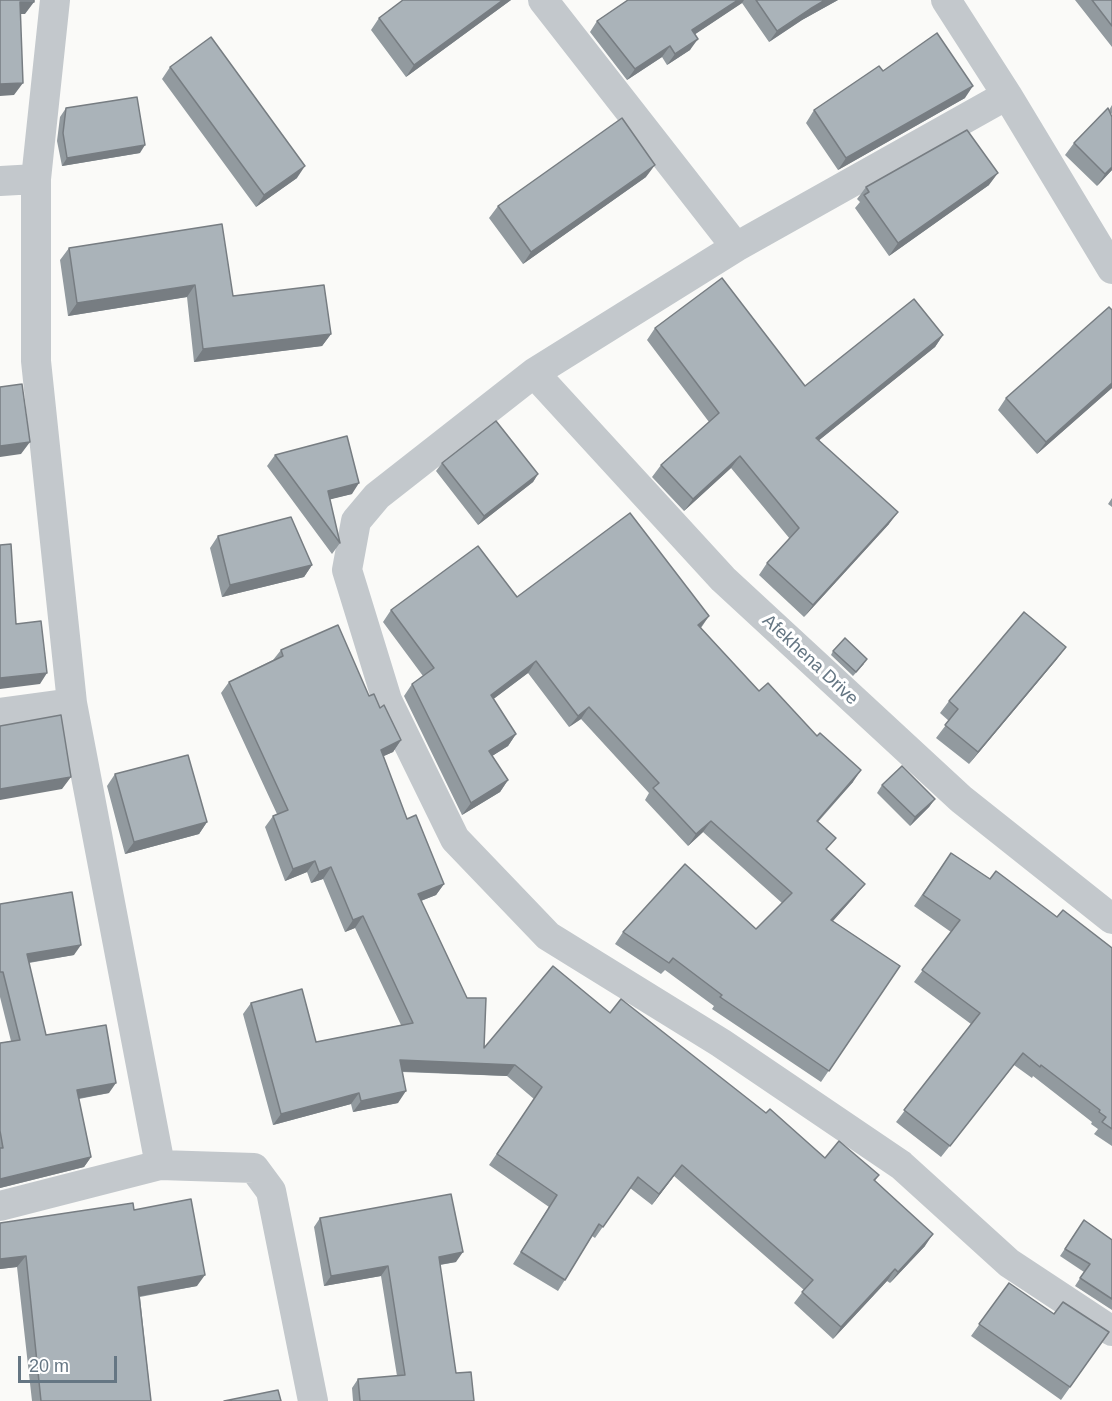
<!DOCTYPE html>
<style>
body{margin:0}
#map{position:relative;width:1112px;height:1401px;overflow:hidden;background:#fafaf8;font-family:Arial,sans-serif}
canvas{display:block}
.scale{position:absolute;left:18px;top:1356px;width:99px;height:27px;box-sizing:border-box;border:3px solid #657683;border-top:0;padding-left:8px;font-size:18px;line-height:21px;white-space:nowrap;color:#657683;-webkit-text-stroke:4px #fff;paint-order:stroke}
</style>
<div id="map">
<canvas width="1112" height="1401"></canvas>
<div class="scale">20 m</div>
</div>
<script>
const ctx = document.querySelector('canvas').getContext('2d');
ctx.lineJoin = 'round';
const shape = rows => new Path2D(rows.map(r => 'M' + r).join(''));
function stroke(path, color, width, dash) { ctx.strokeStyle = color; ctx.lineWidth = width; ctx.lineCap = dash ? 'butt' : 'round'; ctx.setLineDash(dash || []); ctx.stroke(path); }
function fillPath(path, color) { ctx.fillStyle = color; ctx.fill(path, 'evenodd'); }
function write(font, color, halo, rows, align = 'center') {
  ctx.font = font + ' Arial,sans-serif'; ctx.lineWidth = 6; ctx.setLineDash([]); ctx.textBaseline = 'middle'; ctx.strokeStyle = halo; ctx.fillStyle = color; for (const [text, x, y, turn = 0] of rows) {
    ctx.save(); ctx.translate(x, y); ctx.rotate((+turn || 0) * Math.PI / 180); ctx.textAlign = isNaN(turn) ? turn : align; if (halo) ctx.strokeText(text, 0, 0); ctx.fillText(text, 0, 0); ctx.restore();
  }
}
stroke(shape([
 [55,0,36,179,36,361,72,703,160,1165],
 [543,0,736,247],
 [946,0,1007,95,1112,269],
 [1007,95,736,247,534,373,377,496,356,521,347,570,387,700,455,839,548,936,721,1043,901,1165,1009,1263,1112,1331],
 [0,181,36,179],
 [534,373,723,579,961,799,1112,919],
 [0,713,72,703],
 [0,1206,160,1165,254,1168,271,1191,313,1401]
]), '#c3c8cc', 30);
fillPath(shape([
 [403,0,511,0,406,77,371,30,379,18],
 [628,0,838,0,802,20,769,42,742,3,695,34,690,50,667,65,662,57,627,80,590,32,597,21],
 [1075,0,1112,0,1112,47],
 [170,67,297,178,256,207,162,79],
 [883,71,965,98,838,170,806,123,814,110],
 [1112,105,1112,114,1109,112,1112,170,1097,186,1065,155,1074,143,1109,110],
 [66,108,140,153,62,166,57,141,60,117],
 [646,177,523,264,489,218,498,206],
 [989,185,889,256,855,208,860,202,857,199,866,187],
 [69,248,233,296,331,334,322,346,194,362,187,297,68,316,60,260],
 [655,328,805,386,943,335,935,347,819,440,889,524,804,617,759,575,767,563,790,539,731,468,684,511,652,477,661,465,709,422,647,340],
 [1112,388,1037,454,998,410,1006,398],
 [275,455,352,494,330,499,340,543,332,554,267,466],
 [442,463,538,474,533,482,478,525,436,471],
 [1112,498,1112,507,1108,504],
 [218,536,312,565,304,577,222,597,210,548],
 [517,597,709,616,701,628,759,691,853,782,818,822,827,850,856,895,833,921,900,966,821,1082,712,1009,714,1006,665,970,661,974,615,944,623,932,756,929,782,903,703,832,688,846,645,800,649,793,581,719,569,727,528,673,493,699,516,734,508,746,492,756,508,780,500,792,462,815,404,696,412,684,423,676,383,622,391,610],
 [281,650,369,696,380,708,401,740,393,752,383,756,407,819,444,884,436,895,421,901,484,1048,610,1013,825,1158,879,1175,875,1181,925,1246,890,1283,887,1281,833,1339,794,1303,804,1290,674,1176,652,1205,630,1188,595,1238,592,1236,558,1291,513,1264,549,1207,489,1165,534,1099,507,1076,402,1072,398,1103,353,1112,351,1104,273,1125,243,1014,251,1003,316,1042,401,1025,355,928,345,932,323,879,311,883,307,872,285,881,265,827,273,816,277,814,221,693,229,682,273,660],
 [833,651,864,664,853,676,831,655],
 [1057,659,969,764,936,738,949,721,940,713,949,701],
 [115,774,207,822,199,834,125,854,107,786],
 [882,785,935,799,929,807,910,826,877,793],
 [951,853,990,879,1112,948,1112,1146,1094,1134,1098,1129,1091,1124,1092,1122,1033,1076,1032,1078,1014,1065,941,1157,896,1122,971,1024,914,982,951,932,914,906],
 [0,904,74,955,29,963,46,1035,109,1093,79,1099,91,1157,84,1167,0,1188,0,1043,11,1041,0,997],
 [134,1210,197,1286,140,1297,151,1401,32,1401,17,1267,0,1269,0,1223],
 [320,1218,456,1262,440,1265,456,1373,474,1401,353,1401,352,1388,358,1379,397,1376,381,1276,324,1286,314,1227],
 [1084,1220,1112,1240,1112,1310,1075,1286,1084,1272,1060,1256],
 [1009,1283,1054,1314,1109,1332,1061,1400,971,1336]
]), '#929a9f');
fillPath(shape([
 [503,0,511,0,406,77,414,65],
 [738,0,744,0,742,3,685,41,692,30],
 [825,0,838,0,802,20,769,42,777,31,810,9],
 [20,2,34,2,25,14,11,14],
 [698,39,690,50,667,65,675,54],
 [670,46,662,57,627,80,635,69],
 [23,83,14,95,0,96,0,84],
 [973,86,965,98,838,170,846,158],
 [145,145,140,153,62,166,67,158],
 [655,165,646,177,523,264,531,252],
 [305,166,297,178,256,207,264,195],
 [1112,167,1112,170,1097,186,1105,174],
 [998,173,989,185,889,256,898,243],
 [195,285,187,297,68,316,77,303],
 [331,334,322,346,194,362,203,349],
 [943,335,935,347,807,450,816,438],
 [1112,383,1112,388,1037,454,1046,442],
 [30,442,21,454,0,457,0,446],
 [740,456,731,468,684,511,693,499],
 [538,474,533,482,478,525,484,516],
 [359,483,352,494,320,502,328,491],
 [898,512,889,524,804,617,813,605],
 [312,565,304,577,222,597,230,585],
 [709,616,700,628,698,625],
 [1066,647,1057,659,969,764,978,752],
 [536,661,528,673,483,707,491,695],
 [47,673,40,684,0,689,0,678],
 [589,707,581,719,569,727,578,716],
 [516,734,508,746,481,763,489,751],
 [401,740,393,752,373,761,381,750],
 [861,770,853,782,808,832,817,821],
 [71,777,62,789,0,800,0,789],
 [508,780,500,792,462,815,471,803],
 [935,799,929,807,910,826,915,817],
 [711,821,703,832,688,846,696,834],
 [207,822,199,834,125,854,134,842],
 [315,861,307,872,285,881,293,869],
 [331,867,323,879,311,883,319,872],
 [444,884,436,895,410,905,418,894],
 [865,884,856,895,823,932,831,920],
 [363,916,355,928,345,932,353,920],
 [81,945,74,955,20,964,27,954],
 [400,1060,515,1065,507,1076,392,1071],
 [116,1083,109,1093,70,1100,77,1090],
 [406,1091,398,1103,353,1112,361,1101],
 [359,1093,351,1104,273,1125,281,1114],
 [91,1157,84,1167,0,1188,0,1179],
 [682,1165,674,1176,652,1205,659,1194],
 [933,1234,925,1246,890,1283,898,1272],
 [463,1252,456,1262,432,1266,439,1257],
 [26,1256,17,1267,0,1269,0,1259],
 [388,1266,381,1276,324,1286,331,1276],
 [895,1269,887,1281,833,1339,841,1327],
 [205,1275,197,1286,130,1298,138,1287]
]), '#777d82');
const building = shape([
 [0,0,34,0,34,2,20,2,23,83,0,84,0,0],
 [403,0,503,0,414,65,379,18,403,0],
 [628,0,738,0,692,30,698,39,675,54,670,46,635,69,597,21,628,0],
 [756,0,825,0,810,9,777,31,756,0],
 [1092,0,1112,0,1112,26,1092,0],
 [937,33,973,86,846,158,814,110,879,66,883,71,937,33],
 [211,37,305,166,264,195,170,67,211,37],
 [137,97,145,145,67,158,63,133,66,108,137,97],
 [1108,108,1112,117,1112,167,1105,174,1074,143,1108,108],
 [622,118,655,165,531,252,498,206,622,118],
 [967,130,998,173,898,243,864,195,869,192,866,187,967,130],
 [222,224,233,296,324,285,331,334,203,349,195,285,77,303,69,248,222,224],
 [722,278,805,386,914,299,943,335,816,438,898,512,813,605,767,563,799,528,740,456,693,499,661,465,719,413,655,328,722,278],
 [1109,307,1112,310,1112,383,1046,442,1006,398,1109,307],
 [22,384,30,442,0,446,0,387,22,384],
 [496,421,538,474,484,516,442,463,496,421],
 [347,436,359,483,328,491,340,543,275,455,347,436],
 [630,513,709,616,698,625,759,691,768,683,817,736,820,733,861,770,817,821,836,838,826,849,865,884,831,920,900,966,829,1071,720,997,722,995,673,958,669,963,623,932,685,864,756,929,792,893,711,821,696,834,653,788,659,783,589,707,578,716,536,661,491,695,516,734,489,751,508,780,471,803,412,684,434,668,391,610,478,546,517,597,630,513],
 [291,517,312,565,230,585,218,536,291,517],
 [11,544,16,624,41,621,47,673,0,678,0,545,11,544],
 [1024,612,1066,647,978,752,945,725,958,709,949,701,1024,612],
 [338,625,369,696,374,694,380,708,384,705,401,740,381,750,407,819,416,815,444,884,418,894,467,998,486,998,484,1048,553,966,610,1013,621,999,766,1113,770,1109,825,1158,839,1141,879,1175,874,1180,933,1234,898,1272,895,1269,841,1327,802,1292,813,1280,682,1165,659,1194,638,1177,603,1227,599,1224,565,1280,521,1252,557,1195,497,1154,542,1087,515,1065,400,1060,406,1091,361,1101,359,1093,281,1114,251,1003,302,989,316,1042,413,1023,363,916,353,920,331,867,319,872,315,861,293,869,273,816,288,810,229,682,283,656,281,650,338,625],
 [845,638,867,659,856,672,833,651,845,638],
 [61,715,71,777,0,789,0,726,61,715],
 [188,755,207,822,134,842,115,774,188,755],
 [902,766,935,799,915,817,882,785,902,766],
 [951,853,990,879,996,871,1057,917,1063,910,1112,948,1112,1129,1102,1122,1106,1117,1099,1112,1100,1110,1041,1065,1040,1067,1023,1053,950,1146,904,1110,980,1013,922,970,960,920,923,895,951,853],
 [72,892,81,945,27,954,46,1035,106,1025,116,1083,77,1090,91,1157,0,1179,0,1148,3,1148,0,1131,0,1043,20,1040,3,972,0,972,0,904,72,892],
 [451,1194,463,1252,439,1257,456,1373,471,1372,474,1401,360,1401,358,1379,405,1375,388,1266,331,1276,320,1218,451,1194],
 [191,1199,205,1275,138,1287,151,1401,41,1401,26,1256,0,1259,0,1223,133,1203,134,1210,191,1199],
 [1084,1220,1112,1240,1112,1299,1080,1278,1090,1264,1065,1249,1084,1220],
 [1009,1283,1054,1314,1063,1302,1109,1332,1070,1387,979,1324,1009,1283],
 [278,1390,281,1401,224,1401,278,1390]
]);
fillPath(building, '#aab3b9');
stroke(building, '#777d82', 1.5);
write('18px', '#657683', '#fff', [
 ["Afekhena Drive",810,660,43]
]);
</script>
